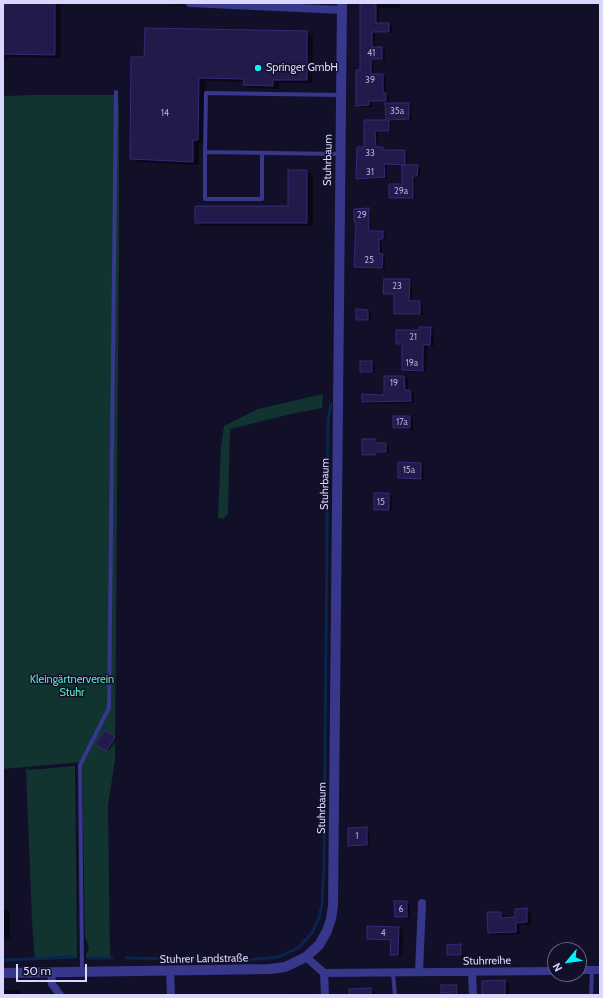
<!DOCTYPE html>
<meta charset="utf-8">
<style>
body{margin:0}
#map{position:relative;width:603px;height:998px;overflow:hidden;background:#120f29;font-family:Cabin,sans-serif}
canvas{display:block}
.frame{position:absolute;inset:0;border:4px solid #dad7ff;pointer-events:none}
.north{position:absolute;left:547px;top:942px;width:40px;height:40px;box-sizing:border-box;background:#120f29;border:1px solid #625f7f;border-radius:50%;rotate:241deg;font-size:11px;font-weight:700;line-height:16px;text-align:center;color:#dad7ff}
.north::after{content:'';display:block;margin:auto;width:14px;height:18px;background:#03f0ff;clip-path:polygon(50% 0,100% 100%,50% 72%,0 100%)}
.scale{position:absolute;left:16px;top:964px;width:71px;height:18px;box-sizing:border-box;border:2px solid #dad7ff;border-top:0;padding-left:5px;font-size:12px;line-height:14px;white-space:nowrap;color:#dad7ff;-webkit-text-stroke:3px #120f29;paint-order:stroke}
</style>
<div id="map">
<canvas width="603" height="998"></canvas>
<div class="frame"></div>
<div class="north">N</div>
<div class="scale">50 m</div>
</div>
<script>
const ctx = document.querySelector('canvas').getContext('2d');
ctx.lineJoin = 'round';
function fillPath(path, color) { ctx.fillStyle = color; ctx.fill(path, 'evenodd'); }
const shape = rows => new Path2D(rows.map(r => 'M' + r).join(''));
function stroke(path, color, width, dash) { ctx.strokeStyle = color; ctx.lineWidth = width; ctx.lineCap = dash ? 'butt' : 'round'; ctx.setLineDash(dash || []); ctx.stroke(path); }
function write(font, color, halo, rows, align = 'center') {
  ctx.font = font + ' Cabin,sans-serif'; ctx.lineWidth = 3; ctx.setLineDash([]); ctx.textBaseline = 'middle'; ctx.strokeStyle = halo; ctx.fillStyle = color; for (const [text, x, y, turn = 0] of rows) {
    ctx.save(); ctx.translate(x, y); ctx.rotate((+turn || 0) * Math.PI / 180); ctx.textAlign = isNaN(turn) ? turn : align; if (halo) ctx.strokeText(text, 0, 0); ctx.fillText(text, 0, 0); ctx.restore();
  }
}
fillPath(shape([
 [34,95,118,95,119,113,119,226,115,760,108,805,110,959,87,959,86,955,89,947,85,937,82,762,3,769,3,96],
 [323,394,322,408,291,414,230,429,228,514,223,519,218,518,221,447,224,426,258,409],
 [75,766,77,958,35,960,32,922,26,768,29,770]
]), '#113431');
fillPath(shape([
 [3,3,57,3,61,5,61,58,3,57],
 [143,3,182,3,182,5],
 [361,3,400,3,400,8,379,8,379,24,389,24,392,25,392,33,375,33,375,48,383,48,381,48,381,60,373,60,374,75,383,75,386,77,386,94,389,96,389,104,409,104,411,105,412,120,391,121,391,132,378,132,378,148,383,148,386,151,405,151,408,153,407,166,418,166,421,167,420,177,415,177,415,199,393,199,390,197,403,185,403,166,387,165,387,178,360,180,357,178,365,148,365,121,387,121,386,102,372,102,372,107,361,107,357,105,361,71],
 [146,29,307,32,313,36,312,83,279,83,279,89,251,88,244,85,244,82,205,81,204,143,199,143,199,165,138,162,131,158,145,58],
 [383,49,385,50,385,60,383,60],
 [307,171,313,175,313,226,202,226,196,222,289,207],
 [368,209,371,211,371,232,383,232,386,234,386,240,382,240,382,254,385,256,385,269,358,268,356,266],
 [410,280,412,282,412,302,420,302,423,304,423,315,398,315,395,313,395,295,387,295,384,293],
 [368,310,371,312,371,321,359,321,357,319],
 [430,328,434,330,434,346,427,346,426,372,407,372,403,370,403,346,397,344,420,331],
 [372,362,375,364,375,373,364,373,361,372],
 [404,377,408,380,408,391,414,393,414,403,367,404,363,401,385,396],
 [394,417,410,417,413,418,413,430,397,429,394,428],
 [375,440,378,441,378,444,386,444,389,445,389,453,378,453,378,456,366,456,363,454],
 [399,463,421,464,424,465,424,480,401,479,399,478],
 [389,494,392,496,392,511,377,511,375,509],
 [105,731,117,739,109,751,97,743],
 [366,828,369,830,370,846,352,847,349,845],
 [407,902,410,904,410,918,399,918,396,917],
 [3,909,10,912,10,938,3,939],
 [527,910,531,912,531,925,520,925,520,934,493,935,489,932,500,913,505,916,505,919,516,918],
 [368,927,399,928,403,930,402,957,396,956,392,954,392,941,372,940,368,938],
 [460,945,463,947,463,956,451,956,448,955],
 [504,981,509,984,509,995,483,995],
 [442,986,457,986,459,987,459,995,442,995],
 [371,989,378,995,358,995],
 [3,990,18,990,21,992,21,995,3,995],
 [310,993,313,995,267,995],
 [190,994,205,994,207,995,190,995]
]), '#0007');
stroke(shape([
 [90,958,112,958],
 [126,958,236,960],
 [3,960,74,957],
 [248,960,278,957,298,948,312,933,319,918,322,903,324,865,328,420,331,404]
]), '#09254e', 3);
const building = shape([
 [3,3,55,3,55,55,3,54,3,3],
 [360,3,376,3,376,23,389,23,389,32,372,32,372,47,382,47,382,59,371,59,371,74,383,74,383,93,386,93,386,101,369,101,369,105,356,106,356,70,360,70,360,3],
 [145,28,307,31,307,80,273,80,273,86,243,85,244,79,199,78,198,140,193,140,193,162,130,159,131,57,144,57,145,28],
 [385,103,409,103,409,119,389,120,389,131,375,131,376,147,383,147,383,150,405,150,405,165,384,164,385,177,356,179,357,147,364,147,364,120,386,120,385,103],
 [402,165,418,165,417,176,413,176,413,198,389,198,389,184,402,184,402,165],
 [288,170,307,170,307,223,195,223,195,206,288,206,288,170],
 [369,208,369,231,383,231,383,239,379,239,379,253,383,254,382,268,354,267,356,222,354,222,354,209,369,208],
 [384,279,410,279,409,301,420,301,420,314,394,314,394,294,383,294,384,279],
 [356,309,368,310,368,320,356,320,356,309],
 [419,327,431,327,430,345,423,345,423,371,402,370,402,344,396,344,396,330,419,330,419,327],
 [360,361,372,361,372,372,360,372,360,361],
 [384,376,404,376,405,390,410,390,411,401,362,402,362,394,384,395,384,376],
 [393,416,410,416,410,428,393,428,393,416],
 [362,439,376,439,376,443,386,443,386,452,376,452,376,455,362,455,362,439],
 [398,462,421,463,421,479,398,478,398,462],
 [374,493,389,493,389,510,374,510,374,493],
 [105,730,115,737,106,751,95,744,105,730],
 [367,827,367,845,348,846,348,828,367,827],
 [394,901,407,901,407,917,395,917,394,901],
 [527,908,527,922,516,923,516,932,488,933,487,912,501,912,501,918,515,917,515,909,527,908],
 [367,926,399,927,398,955,390,955,391,940,367,939,367,926],
 [461,944,461,955,447,955,447,945,461,944],
 [505,980,505,995,482,995,482,981,505,980],
 [441,985,457,985,457,995,450,995,450,993,441,993,441,985],
 [371,988,371,995,349,995,349,989,371,988]
]);
fillPath(building, '#221a4b');
stroke(building, '#372a79', 1);
stroke(shape([
 [340,95,206,93,205,152,340,154],
 [205,152,205,199,262,199,262,153],
 [82,972,80,765,109,708,116,92],
 [393,973,395,995],
 [591,995,592,970]
]), '#37378b', 4);
stroke(shape([
 [190,3,342,10],
 [306,957,324,973,325,995],
 [579,970,600,970],
 [170,971,171,995],
 [51,972,52,984,60,995],
 [419,972,422,903],
 [324,973,555,971],
 [472,973,473,995]
]), '#37378b', 8);
stroke(shape([
 [3,973,270,969,285,967,306,957,319,945,327,931,331,919,333,906,342,3]
]), '#37378b', 10);
for (const [x, y, r, color] of [
 [258,68,4,"#03f0ff"]
]) { const dot = new Path2D(); dot.arc(x, y, r, 0, 2 * Math.PI); ctx.fillStyle = color; ctx.fill(dot); stroke(dot, '#120f29', 1.5); }
write('9px', '#aca8d2', null, [
 ["41",371,53],
 ["39",370,80],
 ["35a",397,111],
 ["14",165,113],
 ["33",370,153],
 ["31",370,172],
 ["29a",401,191],
 ["29",362,215],
 ["25",369,260],
 ["23",397,286],
 ["21",413,337],
 ["19a",412,363],
 ["19",394,383],
 ["17a",402,422],
 ["15a",409,470],
 ["15",381,502],
 ["1",357,836],
 ["6",401,909],
 ["4",383,933]
]);
write('11px', '#dad7ff', '#120f29', [
 ["Springer GmbH",266,68]
], 'left');
write('11px', '#dad7ff', '#120f29', [
 ["Stuhrbaum",328,160,-89],
 ["Stuhrbaum",325,484,-89],
 ["Stuhrbaum",322,808,-89],
 ["Stuhrer Landstraße",204,959,-1],
 ["Stuhrreihe",487,961,-1]
]);
write('11px', '#5be7be', '#120f29', [
 ["Kleingärtnerverein",72,680],
 ["Stuhr",72,693]
]);
</script>
